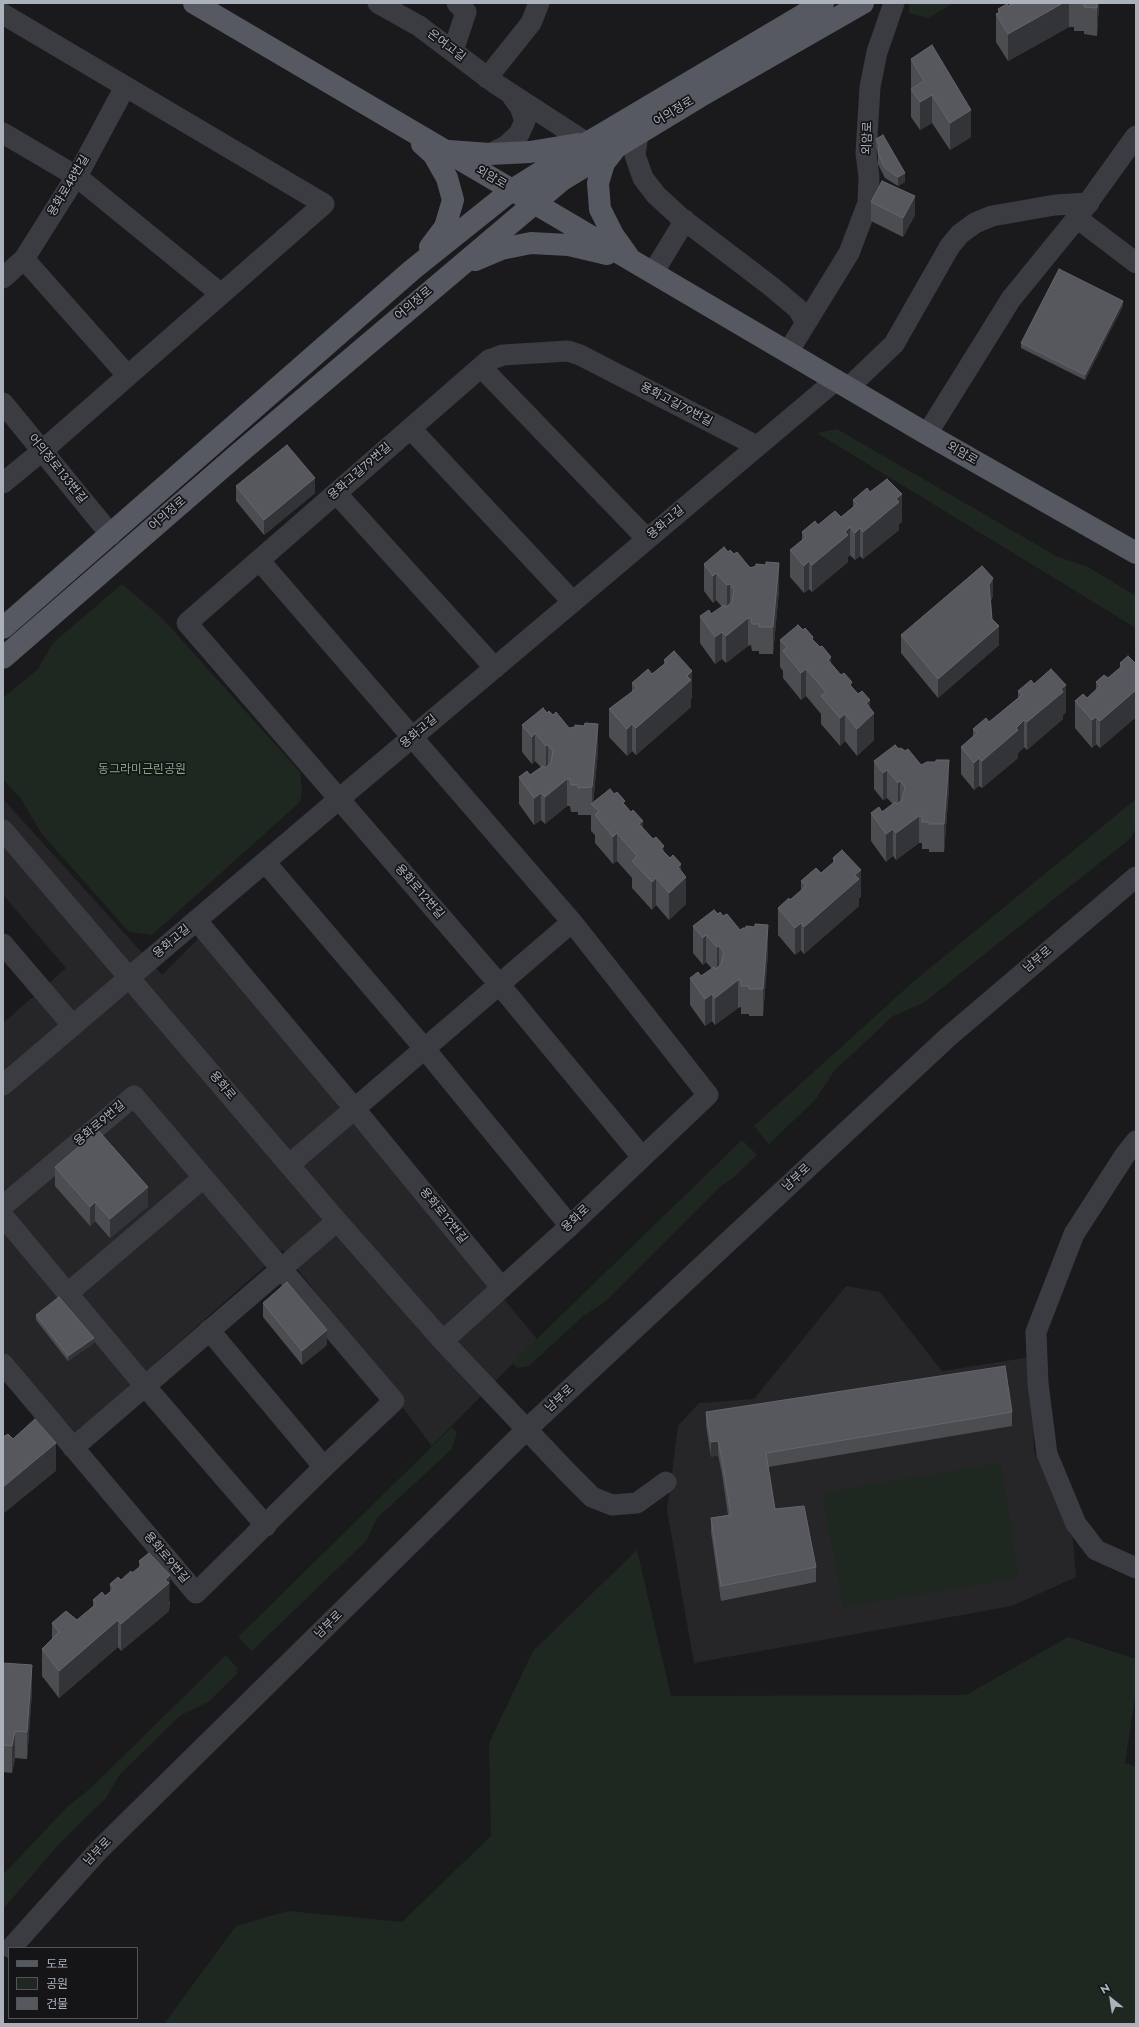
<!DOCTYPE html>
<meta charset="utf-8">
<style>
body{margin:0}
#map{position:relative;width:1139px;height:2027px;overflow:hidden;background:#1a1a1c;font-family:Jost,"Noto Sans KR",sans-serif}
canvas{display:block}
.frame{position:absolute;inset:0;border:4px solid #acb2bc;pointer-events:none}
.legend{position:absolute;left:8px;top:1947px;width:130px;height:72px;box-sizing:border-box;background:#151517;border:1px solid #515459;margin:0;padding:5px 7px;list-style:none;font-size:12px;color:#acb2bc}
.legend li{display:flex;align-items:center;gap:8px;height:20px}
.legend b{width:20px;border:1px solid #515459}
.north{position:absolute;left:1091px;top:1979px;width:40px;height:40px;-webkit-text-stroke:3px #151517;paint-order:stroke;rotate:330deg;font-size:11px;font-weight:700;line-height:16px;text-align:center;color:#acb2bc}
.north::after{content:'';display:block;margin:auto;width:14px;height:18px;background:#acb2bc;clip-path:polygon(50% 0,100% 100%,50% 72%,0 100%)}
</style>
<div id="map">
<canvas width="1139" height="2027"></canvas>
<div class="frame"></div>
<ul class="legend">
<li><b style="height:5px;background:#565961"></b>도로</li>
<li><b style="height:11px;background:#1f2820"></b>공원</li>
<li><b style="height:11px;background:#56585d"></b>건물</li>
</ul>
<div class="north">N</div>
</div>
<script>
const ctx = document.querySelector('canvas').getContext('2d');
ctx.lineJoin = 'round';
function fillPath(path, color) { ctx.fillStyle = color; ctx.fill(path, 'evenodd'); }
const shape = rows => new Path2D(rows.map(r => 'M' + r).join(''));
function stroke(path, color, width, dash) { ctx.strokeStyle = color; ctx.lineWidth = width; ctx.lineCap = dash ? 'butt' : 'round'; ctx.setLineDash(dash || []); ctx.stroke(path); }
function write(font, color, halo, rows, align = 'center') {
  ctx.font = font + ' Jost,"Noto Sans KR",sans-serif'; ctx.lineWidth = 3.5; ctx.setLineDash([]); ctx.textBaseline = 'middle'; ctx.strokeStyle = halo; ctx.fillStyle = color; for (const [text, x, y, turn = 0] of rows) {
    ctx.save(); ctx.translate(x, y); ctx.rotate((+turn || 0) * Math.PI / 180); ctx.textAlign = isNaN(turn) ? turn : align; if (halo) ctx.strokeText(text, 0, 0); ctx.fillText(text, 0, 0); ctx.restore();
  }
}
fillPath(shape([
 [3,799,162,975,202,935,537,1339,432,1446,283,1250,73,1436,3,1351,3,1023,66,968,3,895],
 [846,1286,880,1292,942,1371,1031,1357,1034,1451,1073,1540,1076,1577,1012,1606,694,1663,667,1510,678,1426,699,1403,754,1399]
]), '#262629');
fillPath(shape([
 [909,3,954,3,928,18,909,13],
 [837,429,1058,557,1088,567,1136,596,1136,628,817,433],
 [122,584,163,619,300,772,302,790,300,802,152,935,129,932,42,834,21,799,3,779,3,698,38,669,53,643],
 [1136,799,1136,828,1131,838,923,1003,893,1016,834,1071,816,1099,769,1144,754,1126,913,982],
 [742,1140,757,1155,733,1178,721,1186,605,1302,583,1316,529,1366,517,1368,512,1363],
 [452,1427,457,1432,452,1449,377,1518,366,1541,252,1651,238,1637],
 [1001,1463,1019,1578,843,1607,822,1493],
 [637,1550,671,1696,966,1695,1068,1637,1136,1659,1136,1691,1125,1763,1136,1767,1136,2024,164,2024,236,1926,288,1911,402,1922,491,1836,489,1743,533,1651],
 [226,1655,237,1668,237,1674,208,1702,181,1715,120,1774,106,1798,60,1843,3,1909,3,1875,67,1807,92,1787]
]), '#1f2820');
stroke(shape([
 [378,3,419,26,496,84,587,143],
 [3,14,324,204,42,451,3,483],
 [453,51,466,12,457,3],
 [487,78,531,23,539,3],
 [3,133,76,176,221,294],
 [638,134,635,155,643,178,656,195,680,217,772,287,798,309,806,323],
 [490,154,506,146,519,134,525,121,520,107,512,96],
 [1077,218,1136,263],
 [24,259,128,376],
 [653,273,685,220],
 [3,278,24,259,82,167,125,87],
 [788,352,849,253,868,203,869,177,866,153,870,87,877,52,894,3],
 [481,367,647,539],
 [848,388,894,344,950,246,960,234,975,223,992,216,1055,205,1089,203],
 [3,403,111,535],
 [411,429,573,602],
 [927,434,1011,299,1077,218,1136,136],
 [336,493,495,668],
 [259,560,572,922,708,1095,570,1226,443,1341],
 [3,830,337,1221,443,1341,567,1472,592,1497,612,1505,637,1503,666,1482],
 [265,862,424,1048,570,1226],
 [197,921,354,1108,502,1288],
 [3,944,73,1026],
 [3,1085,339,799,836,380],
 [1136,1141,1125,1155,1074,1234,1036,1332,1038,1383,1047,1454,1076,1524,1096,1550,1136,1568],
 [642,1157,499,984,187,623,489,360,503,355,568,351,580,355,757,446],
 [289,1165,572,922],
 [3,1206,134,1096,394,1401,324,1467,196,1593,3,1364],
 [3,1216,145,1386,266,1526],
 [67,1294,203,1178],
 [209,1330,324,1467],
 [73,1448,337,1221],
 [11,1948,99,1850,527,1429,948,1037,1136,877]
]), '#3a3c41', 21);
stroke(shape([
 [194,3,927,434,1136,553],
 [422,144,434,155,447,178,453,200,445,227,430,247],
 [615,149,604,163,598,183,600,209,613,235,628,256],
 [449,151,490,154,530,152,578,144],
 [475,260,501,249,531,243,569,245,607,254],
 [3,628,412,270,512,190,582,146,823,3],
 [3,658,237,455,562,180,699,97,863,3]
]), '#565961', 22);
fillPath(shape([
 [1009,3,1099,3,1097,36,1084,34,1084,31,1074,31,1074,27,1069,27,1008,61,996,42,996,14,998,13,998,9,1009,6],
 [911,59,971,137,950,150,932,123,920,130,911,117,911,89,912,89,911,87],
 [876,139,905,182,898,186,885,178,878,164,878,153,876,148],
 [871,202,915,215,903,237,871,221],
 [1123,306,1085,380,1021,348,1021,343],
 [236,486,315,493,264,535,236,501],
 [870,492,902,522,899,524,899,530,863,559,860,556,855,560,850,555,848,557,848,562,812,592,809,589,804,593,790,577,790,550,802,540,802,532,818,525,841,517,853,507,853,500],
 [728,552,734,554,779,590,773,654,759,654,759,651,752,651,751,645,748,646,726,663,722,659,715,664,700,643,700,616,711,614,722,607,716,600,713,603,704,591,704,564],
 [993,596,991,601,992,619,999,645,938,698,901,653,901,635],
 [780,640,813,641,831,664,870,707,874,740,857,756,845,741,840,746,821,724,821,714,806,696,801,700,783,678,783,671,780,667],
 [674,651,692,698,691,699,691,707,636,755,632,751,627,756,609,737,609,709,632,692,632,683,652,674,664,664,664,660],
 [1120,663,1136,664,1136,717,1100,748,1096,744,1092,748,1075,728,1075,701,1087,698,1096,690,1096,682,1108,678,1120,668],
 [1034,684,1066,712,1063,715,1063,719,1027,750,1024,747,1018,753,1018,758,982,788,979,786,974,790,961,774,961,747,973,737,973,729,989,722,1018,698,1018,691],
 [547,713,553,715,598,751,593,803,625,805,643,828,681,871,686,904,669,920,656,905,652,910,632,888,632,878,617,861,613,864,595,843,595,835,591,831,591,815,578,815,578,812,571,812,570,806,567,806,545,824,541,820,534,825,519,804,519,777,530,775,541,767,535,761,532,764,522,752,522,725],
 [899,749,905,751,949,788,944,852,929,852,929,849,922,849,922,843,919,843,896,860,893,856,886,862,871,841,871,813,882,812,893,804,887,798,883,800,874,789,874,761],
 [842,850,861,897,859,898,859,906,804,954,801,950,795,955,778,935,778,908,790,900,801,891,801,881,821,873,833,863,833,858],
 [718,914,740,930,768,952,763,1016,749,1016,749,1014,741,1014,741,1007,738,1008,715,1025,712,1021,705,1026,690,1005,690,978,701,976,712,969,706,962,703,965,693,953,693,926],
 [55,1167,148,1206,110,1238,95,1221,90,1226,55,1186],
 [263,1303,327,1345,302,1365,263,1317],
 [36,1315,94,1343,68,1361,36,1320],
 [706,1412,1012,1412,1012,1426,768,1467,775,1509,816,1567,816,1582,721,1601,711,1532,711,1518,728,1515,722,1474,718,1455,711,1457,706,1426],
 [139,1561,170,1602,169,1611,121,1651,118,1647,59,1698,42,1676,42,1649,52,1639,52,1623,77,1620,93,1607,93,1600,105,1596,110,1592,110,1584,121,1580,132,1573,139,1567],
 [3,1663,32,1692,27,1759,15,1758,12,1773,3,1772]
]), '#4b4d51');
fillPath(shape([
 [1063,3,1069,3,1069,27,1008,61,1008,34],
 [1097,3,1099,3,1097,36],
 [932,95,932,123,920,130,920,102],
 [971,110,971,137,950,150,950,123],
 [905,173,905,182,898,186,898,177],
 [915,196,915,215,903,237,903,218],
 [1123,301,1123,306,1085,380,1085,375],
 [315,478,315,493,264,535,264,520],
 [902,494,902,522,899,524,899,530,863,559,863,532],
 [850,527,850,555,848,557,848,562,812,592,812,565],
 [860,528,860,556,855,560,855,533],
 [809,561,809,589,804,593,804,566],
 [779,563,779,590,773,654,773,627],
 [716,573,716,600,713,603,713,576],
 [993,578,993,596,989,604,989,585],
 [730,584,730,611,727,613,727,585],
 [748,618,748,646,726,663,726,636],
 [999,626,999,645,938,698,938,679],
 [722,632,722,659,715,664,715,637],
 [831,657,831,684,828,660],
 [806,669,806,696,801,700,801,673],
 [692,671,692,698,691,699,691,707,636,755,636,728,687,676],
 [1066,685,1066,712,1063,715,1063,719,1027,750,1027,722],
 [1136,690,1136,717,1100,748,1100,721],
 [870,700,870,717,874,713,874,740,857,756,857,729,866,703],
 [845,714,845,741,840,746,840,718],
 [1096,717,1096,744,1092,748,1092,720],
 [1024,720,1024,747,1018,753,1018,758,982,788,982,761],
 [598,724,598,751,593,805,592,804,592,787],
 [632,724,632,751,627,756,627,729],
 [535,733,535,761,532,764,532,737],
 [548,745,548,772,546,773,546,746],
 [979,758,979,786,974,790,974,763],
 [949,760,949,788,944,852,944,824],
 [887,770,887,798,883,800,883,773],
 [567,779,567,806,545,824,545,797],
 [900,781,900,808,898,810,898,783],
 [541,793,541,820,534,825,534,798],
 [919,816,919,843,896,860,896,833],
 [643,821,643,848,639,824],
 [893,829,893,856,886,862,886,834],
 [617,833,617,861,613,864,613,837],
 [664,846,664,874,661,849],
 [681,864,681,881,686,877,686,904,669,920,669,893,678,867],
 [861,870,861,897,859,898,859,906,804,954,804,927,855,875],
 [656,878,656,905,652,910,652,882],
 [801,923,801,950,795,955,795,928],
 [768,925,768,952,763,1016,763,989],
 [706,935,706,962,703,965,703,938],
 [719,946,719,973,717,975,717,947],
 [738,980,738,1008,715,1025,715,998],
 [712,994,712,1021,705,1026,705,999],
 [148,1187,148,1206,110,1238,110,1219],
 [95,1202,95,1221,90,1226,90,1207],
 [327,1330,327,1345,302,1365,302,1351],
 [94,1338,94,1343,68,1361,68,1356],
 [718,1441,718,1455,711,1457,711,1442],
 [56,1443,56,1471,3,1514,3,1487],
 [170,1575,169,1611,121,1651,121,1624],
 [118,1620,118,1647,59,1698,59,1671],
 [32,1665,32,1692,27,1759,27,1732],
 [15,1731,15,1758,12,1773,12,1746]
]), '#333437');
const building = shape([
 [1014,3,1063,3,1008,34,996,14,1000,12,998,9,1007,4,1008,6,1014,3],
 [1074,3,1097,3,1097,8,1084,7,1084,4,1074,3],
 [932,45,971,110,950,123,932,95,920,102,911,89,924,81,911,59,932,45],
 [883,135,905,173,898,177,885,168,878,154,879,145,876,139,883,135],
 [882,181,915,196,903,218,871,202,882,181],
 [1059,269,1123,301,1085,375,1021,343,1059,269],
 [287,445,315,478,264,520,236,486,287,445],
 [887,479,902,494,896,499,899,502,863,532,860,528,855,533,850,527,845,532,848,535,812,565,809,561,804,566,790,550,806,537,802,532,815,521,818,525,835,511,841,517,857,504,853,500,867,488,870,492,887,479],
 [724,547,728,552,730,550,734,554,737,552,750,568,756,566,756,564,766,565,766,562,779,563,773,627,759,627,759,624,752,624,751,618,748,618,726,636,722,632,715,637,700,616,709,610,711,614,724,605,726,607,732,602,734,590,730,584,727,585,716,573,713,576,704,564,724,547],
 [982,566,993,578,989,585,992,619,999,626,938,679,901,635,982,566],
 [798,625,803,630,805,628,813,637,812,639,820,647,822,646,831,657,828,660,841,675,844,673,852,682,850,685,858,694,862,691,870,700,866,703,874,713,857,729,845,714,840,718,821,696,826,692,806,669,801,673,783,651,787,647,780,640,798,625],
 [674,651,692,671,687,676,691,680,636,728,632,724,627,729,609,709,637,688,632,683,648,669,652,674,667,662,664,660,674,651],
 [1128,656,1136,664,1136,690,1100,721,1096,717,1092,720,1075,701,1083,694,1087,698,1100,686,1096,682,1104,675,1108,678,1122,666,1120,663,1128,656],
 [1051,669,1066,685,1061,689,1063,692,1027,722,1024,720,1016,728,1018,730,982,761,979,758,974,763,961,747,977,733,973,729,986,718,989,722,1022,695,1018,691,1031,680,1034,684,1051,669],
 [543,708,547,713,549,711,553,715,556,712,569,728,575,727,575,725,584,726,585,723,598,724,592,787,578,788,578,785,571,785,570,779,567,779,545,797,541,793,534,798,519,777,527,771,530,775,543,766,545,768,551,763,553,751,548,745,546,746,535,733,532,737,522,725,543,708],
 [895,745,899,749,901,748,905,751,908,749,921,765,927,762,936,762,936,760,949,760,944,824,929,824,930,822,922,822,922,816,919,816,896,833,893,829,886,834,871,813,879,807,882,812,895,802,897,804,902,800,905,787,900,781,898,783,887,770,883,773,874,761,895,745],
 [610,789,614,794,617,792,625,801,623,803,631,812,633,810,643,821,639,824,653,839,656,837,664,846,661,849,670,858,673,855,681,864,678,867,686,877,669,893,656,878,652,882,632,861,637,856,617,833,613,837,595,815,599,811,591,804,610,789],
 [842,850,861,870,855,875,859,879,804,927,801,923,795,928,778,908,789,898,790,900,806,886,801,881,816,868,821,873,835,861,833,858,842,850],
 [714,910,718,914,720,912,723,916,727,914,740,930,743,928,746,928,746,926,755,927,755,924,768,925,763,989,749,989,749,986,741,986,741,980,738,980,715,998,712,994,705,999,690,978,698,972,701,976,714,967,716,969,721,964,724,952,719,946,717,947,706,935,703,938,693,926,714,910],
 [98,1130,148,1187,110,1219,95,1202,90,1207,55,1167,98,1130],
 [287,1282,327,1330,302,1351,263,1303,287,1282],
 [59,1297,94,1338,68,1356,36,1315,59,1297],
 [1005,1366,1012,1412,766,1453,775,1509,804,1506,816,1567,721,1586,711,1518,731,1515,722,1460,718,1441,711,1442,706,1412,1005,1366],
 [35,1419,56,1443,3,1487,3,1437,8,1434,13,1439,35,1419],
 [149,1553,170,1575,165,1580,169,1583,121,1624,118,1620,59,1671,42,1649,59,1632,52,1623,66,1611,77,1620,96,1604,93,1600,102,1592,105,1596,114,1589,110,1584,118,1577,121,1580,131,1571,132,1573,142,1565,139,1561,149,1553],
 [3,1663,32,1665,27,1732,15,1731,12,1746,3,1745,3,1663]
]);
fillPath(building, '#56585d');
stroke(building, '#63666c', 1);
write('12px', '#acb2bc', '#151517', [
 ["온여고길",446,46,37],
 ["어의정로",674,112,-31],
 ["외암로",868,138,-88],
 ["외암로",491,178,30],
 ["용화로48번길",69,186,-59],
 ["어의정로",414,304,-40],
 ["용화고길79번길",676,405,28],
 ["외암로",962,454,30],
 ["어의정로133번길",57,469,51],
 ["용화고길79번길",360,472,-41],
 ["어의정로",168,514,-41],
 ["용화고길",666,523,-40],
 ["용화고길",419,732,-40],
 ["용화로12번길",419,892,49],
 ["용화고길",172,942,-40],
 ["남부로",1038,960,-40],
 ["용화로",222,1086,50],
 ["용화로9번길",100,1124,-40],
 ["남부로",797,1178,-43],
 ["용화로12번길",443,1216,51],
 ["용화로",576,1219,-43],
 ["남부로",560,1399,-43],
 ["용화로9번길",166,1558,50],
 ["남부로",329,1625,-45],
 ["남부로",98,1852,-46]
]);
write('12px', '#83a882', '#151517', [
 ["동그라미근린공원",142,770]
]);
</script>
